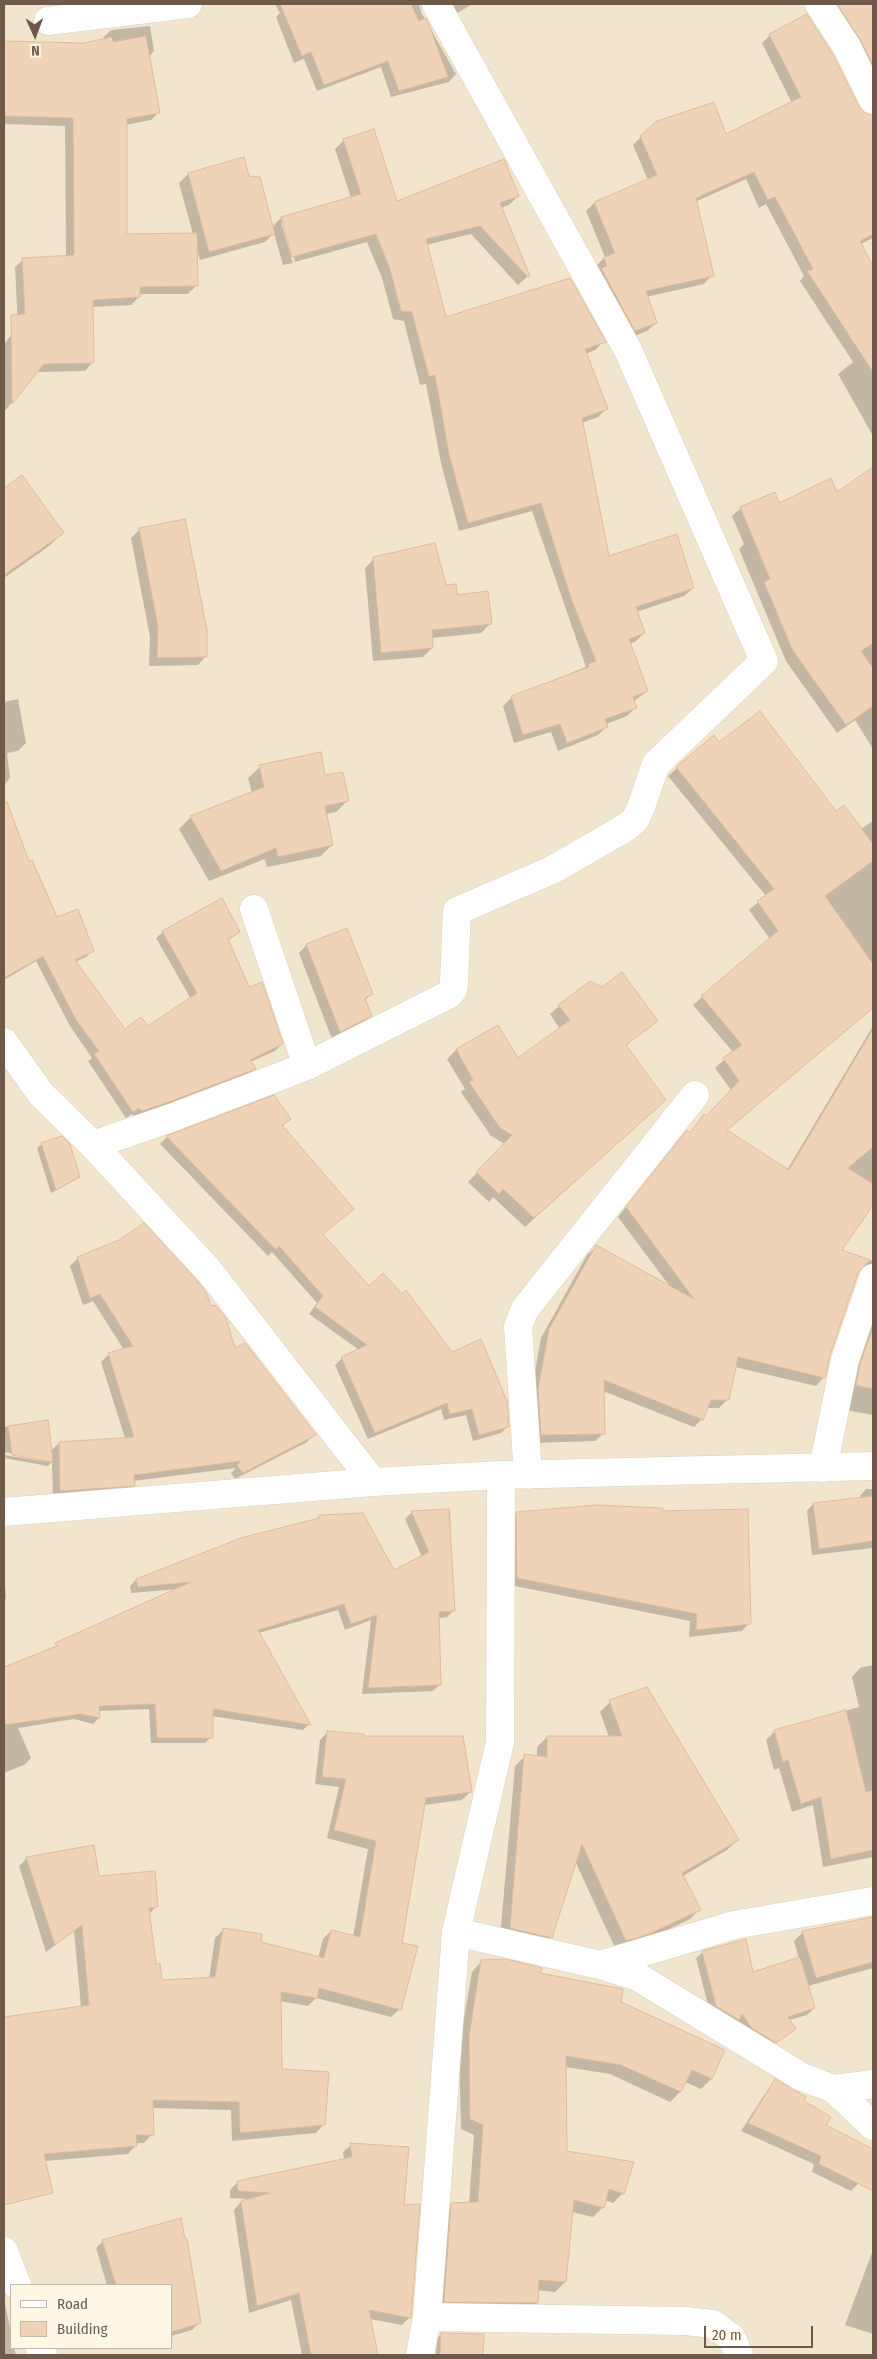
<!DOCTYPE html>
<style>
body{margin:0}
#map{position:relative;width:877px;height:2359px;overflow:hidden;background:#faf3df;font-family:"Fira Sans Condensed",sans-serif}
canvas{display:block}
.frame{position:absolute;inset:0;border:5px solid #6f5a49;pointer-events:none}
.legend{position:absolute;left:10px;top:2284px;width:162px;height:65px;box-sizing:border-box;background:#fef7e5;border:1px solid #c5b8a7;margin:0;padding:6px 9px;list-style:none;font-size:15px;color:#6f5a49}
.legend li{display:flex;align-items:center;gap:10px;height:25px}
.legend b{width:25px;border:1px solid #c5b8a7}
.north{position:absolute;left:10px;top:10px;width:50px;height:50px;-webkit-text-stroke:4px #fef7e5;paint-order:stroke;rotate:178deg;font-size:14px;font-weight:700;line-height:20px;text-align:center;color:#6f5a49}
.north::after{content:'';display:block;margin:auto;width:18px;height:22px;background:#6f5a49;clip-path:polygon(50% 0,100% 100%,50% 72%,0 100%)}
.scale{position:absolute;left:704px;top:2326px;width:109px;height:22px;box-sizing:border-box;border:2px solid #6f5a49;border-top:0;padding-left:6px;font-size:15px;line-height:18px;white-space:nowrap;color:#6f5a49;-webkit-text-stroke:4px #fef7e5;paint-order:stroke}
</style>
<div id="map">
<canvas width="877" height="2359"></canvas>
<div class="frame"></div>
<ul class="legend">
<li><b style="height:6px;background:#fff"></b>Road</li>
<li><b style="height:14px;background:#eed3b8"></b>Building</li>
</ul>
<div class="north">N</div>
<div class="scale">20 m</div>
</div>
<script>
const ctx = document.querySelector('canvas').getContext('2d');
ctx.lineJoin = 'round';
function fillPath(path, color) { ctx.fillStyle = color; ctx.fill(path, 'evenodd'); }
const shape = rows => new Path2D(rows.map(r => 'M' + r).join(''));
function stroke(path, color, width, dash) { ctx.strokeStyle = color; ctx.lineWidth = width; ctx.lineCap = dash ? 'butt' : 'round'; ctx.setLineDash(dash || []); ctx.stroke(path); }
fillPath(shape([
 [4,4,873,4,873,2355,4,2355],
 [11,2285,171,2285,171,2348,11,2348]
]), '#f2e5ce');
fillPath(shape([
 [275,4,419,4,421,12,456,74,449,82,391,97,381,67,317,91,304,59,294,63,276,17,280,13],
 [441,4,473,4,450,17],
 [821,4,873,4,873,64,860,71],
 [4,11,5,42,104,44,103,38,111,30,150,26,154,51,149,57,159,112,151,120,125,125,126,235,193,234,179,183,188,174,248,178,272,227,281,218,351,198,335,149,344,140,397,203,518,196,509,205,501,208,528,276,518,285,471,234,426,245,445,318,604,341,595,350,586,354,607,408,598,417,582,423,608,558,693,588,684,596,636,612,644,633,635,642,629,644,647,691,634,701,636,707,627,716,606,724,607,726,598,735,558,751,551,732,514,743,503,706,512,697,586,667,532,511,459,531,441,463,426,384,420,385,404,321,393,319,382,278,367,242,295,262,283,222,281,222,293,263,283,265,274,233,265,242,200,260,197,248,196,286,188,294,139,294,139,297,131,305,92,307,92,363,85,371,37,372,4,412,4,344,18,327,15,267,23,260,66,257,65,126,4,124,4,150],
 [770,35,839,82,873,164,873,238,861,244,857,276,873,302,873,436,838,374,853,362,800,281,804,276,766,204,759,208,746,179,695,202,712,275,704,284,646,297,656,323,647,331,627,339,596,266,605,257,586,211,594,203,648,180,633,145,641,137,725,136,792,103,762,43],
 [873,468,873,529,792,584,805,606,873,573,873,749,855,720,837,733,786,661,739,549,744,544,732,516,741,508,779,505,837,493],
 [22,477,62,533,49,546,4,578,4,490],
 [140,529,206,656,198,665,149,666,150,637,131,538],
 [374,559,445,586,490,624,481,633,431,638,432,648,423,657,373,661,365,568],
 [18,699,26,743,18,751,7,753,10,778,4,785,4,702],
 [719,744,861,829,873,821,873,1008,726,1130,787,1170,873,1026,873,1203,840,1251,873,1261,873,1274,861,1271,857,1272,829,1355,824,1377,816,1386,735,1367,728,1399,719,1408,706,1408,702,1419,694,1427,603,1391,604,1433,595,1441,533,1443,530,1399,541,1338,587,1255,596,1247,671,1288,618,1217,679,1140,687,1132,689,1134,731,1090,715,1068,733,1052,693,1005,770,939,749,910,766,896,668,776,677,768],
 [260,767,324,777,347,801,336,812,326,814,332,845,321,856,267,867,265,859,209,881,179,829,190,818,252,793,248,778],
 [13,820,28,863,56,918,93,950,86,957,75,962,125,1031,148,1028,191,999,156,938,163,932,239,932,227,941,249,989,282,1044,275,1051,250,1062,255,1069,248,1075,135,1117,132,1114,126,1118,88,1061,92,1058,70,1026,36,961,4,980,4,823],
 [307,945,372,994,365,1000,371,1015,363,1023,332,1039,299,953],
 [559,1006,656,1021,625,1046,655,1109,525,1227,493,1197,489,1202,468,1182,505,1144,491,1136,461,1092,465,1089,447,1059,456,1050,497,1026,517,1060,560,1029,550,1014],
 [274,1097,289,1119,282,1127,353,1209,322,1235,369,1288,508,1426,501,1433,473,1441,466,1415,444,1420,441,1409,368,1439,335,1365,342,1358,359,1350,309,1314,317,1303,272,1252,268,1256,160,1144,167,1137],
 [42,1144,79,1177,51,1193,37,1148],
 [78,1258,211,1308,235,1350,315,1434,307,1442,235,1479,231,1473,236,1468,133,1481,133,1485,126,1493,53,1498,52,1461,48,1466,4,1458,4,1455,49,1462,49,1460,4,1452,4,1427,47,1422,51,1451,59,1443,125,1438,101,1362,108,1355,124,1350,93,1301,83,1305,70,1266],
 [873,1312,873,1415,845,1410],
 [866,1489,873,1489,873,1548,812,1555,807,1511,813,1504,860,1499,860,1496],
 [450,1511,453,1611,447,1617,438,1618,439,1685,433,1691,362,1694,371,1620,345,1630,338,1610,259,1633,309,1724,303,1730,211,1716,211,1737,205,1743,151,1743,149,1709,99,1711,99,1718,93,1724,74,1719,18,1728,31,1758,24,1765,4,1773,4,1682,22,1676,25,1660,180,1589,131,1593,130,1586,136,1580,315,1520,319,1516,393,1572,422,1557,405,1519,411,1513],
 [662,1512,749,1623,742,1631,689,1637,690,1621,510,1585,509,1521,517,1513],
 [4,1571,6,1598,4,1601],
 [873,1665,873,1857,823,1867,813,1805,792,1812,779,1768,774,1770,766,1740,775,1731,859,1707,852,1677,860,1668],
 [610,1702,737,1840,727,1850,683,1876,700,1909,690,1919,638,1944,616,1950,575,1861,550,1937,540,1947,500,1938,515,1766,525,1756,537,1757,537,1747,547,1737,609,1737,600,1712],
 [328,1732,363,1737,470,1792,462,1800,424,1805,401,1944,400,2009,391,2017,316,1998,308,2006,280,2001,280,2070,324,2124,316,2133,232,2141,231,2110,152,2108,152,2134,144,2143,136,2143,136,2145,128,2154,45,2161,38,2177,4,2188,4,2019,81,2007,74,1931,46,1952,19,1866,27,1858,98,1877,157,1906,149,1914,155,1966,161,1981,209,1979,215,1938,223,1930,259,1943,318,1958,323,1939,331,1931,353,1937,368,1849,327,1838,339,1787,315,1784,320,1740],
 [873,1918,873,1968,808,1986,814,2008,807,2015,789,2020,794,2029,768,2048,710,2013,696,1958,703,1952,752,1973,799,1959,794,1941,803,1932],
 [482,1961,538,1974,619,2003,724,2051,711,2079,701,2089,685,2082,680,2092,670,2102,610,2074,565,2067,566,2152,623,2193,613,2203,605,2200,603,2207,593,2217,572,2212,565,2282,555,2292,537,2290,537,2303,527,2313,434,2311,442,2215,452,2205,469,2204,474,2135,461,2129,459,2047,472,1972],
 [776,2081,802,2101,824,2125,873,2151,873,2155,859,2183,851,2191,812,2172,814,2164,741,2131,768,2089],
 [351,2145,403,2206,410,2317,402,2325,370,2319,377,2355,302,2355,291,2300,249,2313,234,2210,241,2202,250,2199,230,2198,230,2190,238,2182,344,2160,343,2152],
 [180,2219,200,2322,192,2330,171,2336,171,2285,107,2285,96,2248,103,2241],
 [873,2250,873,2334,845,2325],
 [4,2298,11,2333,11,2348,14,2348,16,2355,4,2355],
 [442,2334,482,2335,482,2355,436,2355,437,2338]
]), '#0003');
const building = shape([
 [280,4,411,4,419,21,426,18,428,22,448,77,399,91,388,61,324,85,311,52,302,56,280,4],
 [837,4,873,4,873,65,860,39,837,4],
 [807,14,833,55,859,107,865,113,873,115,873,234,860,241,873,266,873,372,807,271,813,269,775,197,768,200,754,172,696,198,714,276,646,291,657,323,635,331,601,268,607,266,604,257,615,253,594,202,657,175,640,136,657,121,714,102,726,134,801,97,769,34,807,14],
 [146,36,160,113,127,119,127,234,197,233,198,286,140,287,140,297,93,300,94,363,44,364,12,404,11,315,25,314,22,258,74,255,73,118,4,116,4,41,83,43,112,37,113,42,146,36],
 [374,129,397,201,504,159,519,196,500,203,530,276,528,277,480,226,426,239,446,317,570,278,606,342,585,349,608,409,582,418,609,556,677,534,694,588,636,607,645,633,629,639,648,691,633,697,637,708,605,719,608,727,567,743,560,724,523,735,511,696,589,667,588,664,596,661,572,601,541,503,468,523,449,454,435,375,429,377,412,312,401,311,390,269,376,234,292,257,281,217,361,194,343,139,374,129],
 [244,157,249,176,260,177,275,234,209,252,188,173,244,157],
 [873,467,873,643,861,651,873,668,873,706,846,725,793,651,764,582,770,579,740,507,775,492,779,503,831,478,837,492,873,467],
 [22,475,64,533,4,575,4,488,22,475],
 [185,519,207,630,207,657,157,658,158,627,139,528,185,519],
 [435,543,446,585,456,584,457,595,488,591,492,624,432,630,433,648,381,653,373,557,435,543],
 [760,711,836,811,844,805,873,844,873,861,825,896,873,964,873,1008,727,1130,789,1170,873,1029,873,1147,848,1168,873,1184,873,1205,842,1250,870,1260,858,1273,830,1355,825,1378,738,1357,729,1400,711,1400,703,1420,604,1380,605,1434,541,1435,538,1390,549,1329,596,1245,694,1299,626,1207,687,1130,690,1133,704,1114,706,1116,739,1081,723,1058,742,1045,701,996,778,931,757,901,774,889,676,767,714,735,719,742,760,711],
 [321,752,325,775,343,772,349,801,325,806,333,845,278,857,276,848,221,871,190,816,264,787,259,765,321,752],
 [7,802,29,861,32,860,57,917,78,909,94,951,75,960,125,1029,141,1017,148,1026,197,993,162,931,222,898,240,932,228,939,249,987,262,982,283,1044,250,1060,256,1069,166,1103,142,1111,139,1108,133,1112,94,1054,99,1051,76,1020,43,956,4,978,4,803,7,802],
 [347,928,373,994,365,998,372,1016,340,1032,306,944,347,928],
 [622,972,658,1021,626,1045,666,1100,534,1218,503,1189,499,1194,476,1172,512,1135,500,1128,469,1082,473,1080,456,1049,498,1025,518,1058,570,1020,558,1005,590,981,602,987,622,972],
 [274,1095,291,1119,282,1125,354,1209,323,1234,369,1286,383,1273,402,1294,406,1290,452,1352,481,1339,507,1401,509,1427,479,1435,472,1409,450,1414,447,1403,375,1433,341,1357,367,1345,315,1307,323,1296,279,1246,276,1250,166,1136,274,1095],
 [62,1136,70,1144,80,1177,56,1190,41,1143,62,1136],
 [144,1223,198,1282,206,1292,211,1306,215,1305,226,1318,235,1348,245,1343,316,1435,243,1473,237,1465,241,1461,134,1475,135,1486,60,1491,59,1442,134,1437,108,1353,133,1346,100,1294,90,1298,77,1257,119,1240,144,1223],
 [872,1330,873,1331,873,1389,856,1385,860,1364,872,1330],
 [48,1420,53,1462,12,1455,8,1426,48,1420],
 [873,1496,873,1541,819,1549,813,1503,873,1496],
 [597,1505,663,1508,663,1511,748,1509,751,1624,696,1630,697,1614,517,1578,516,1512,597,1505],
 [449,1509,455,1611,439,1612,441,1685,368,1688,377,1615,351,1624,344,1604,258,1630,311,1725,213,1709,213,1738,157,1738,155,1704,99,1706,100,1718,81,1714,4,1725,4,1667,57,1646,55,1643,191,1582,138,1587,136,1579,241,1538,319,1518,319,1515,363,1513,394,1570,429,1552,411,1511,449,1509],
 [647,1687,739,1840,682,1873,701,1910,649,1934,626,1941,582,1844,552,1938,510,1928,524,1754,547,1757,547,1736,622,1736,609,1700,647,1687],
 [846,1710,866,1792,873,1790,873,1850,831,1859,821,1797,801,1804,788,1760,783,1762,774,1730,846,1710],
 [327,1731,364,1734,364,1736,463,1736,472,1792,426,1798,402,1943,418,1946,401,2010,319,1988,317,1998,281,1992,282,2069,329,2072,325,2125,240,2133,239,2102,153,2100,154,2135,136,2135,137,2146,44,2154,53,2193,4,2205,4,2017,89,2005,82,1925,55,1945,26,1857,94,1845,99,1876,155,1871,158,1907,149,1908,156,1964,160,1964,162,1980,215,1977,223,1928,262,1934,261,1942,324,1958,331,1930,360,1937,376,1841,334,1830,346,1779,322,1777,327,1731],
 [873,1917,873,1962,816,1978,802,1931,873,1917],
 [746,1939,753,1972,800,1957,815,2008,788,2017,796,2029,776,2043,752,2028,742,2014,739,2020,716,2006,702,1951,746,1939],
 [506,1959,542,1968,540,1973,623,1989,621,2002,725,2050,712,2079,692,2070,681,2092,621,2065,566,2056,567,2151,634,2162,624,2194,609,2189,604,2208,574,2200,566,2282,539,2280,538,2303,444,2302,451,2203,478,2202,483,2125,470,2119,469,2037,481,1960,506,1959],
 [775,2079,806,2097,804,2101,831,2117,826,2125,873,2149,873,2191,819,2164,821,2156,748,2123,775,2079],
 [350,2143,409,2147,404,2205,420,2204,411,2318,369,2310,378,2355,311,2355,299,2293,257,2306,241,2201,270,2193,238,2191,237,2181,352,2157,350,2143],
 [181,2218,185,2239,187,2239,201,2323,171,2332,171,2285,116,2285,102,2240,181,2218],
 [441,2333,484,2334,483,2355,440,2355,441,2333]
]);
fillPath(building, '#eed3b8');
stroke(building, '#e0bc9a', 1);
const minor = shape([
 [819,4,847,47,873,100],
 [48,21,188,4],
 [254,909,307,1066],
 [4,1042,41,1094,93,1145,210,1272,373,1482],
 [93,1145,171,1118,307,1066,448,995,453,990,454,982,457,911,552,870,625,828,635,820,641,807,656,764,764,661,628,350,436,4],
 [823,1468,845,1360,873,1278],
 [528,1475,518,1326,525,1309,695,1095],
 [4,1512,373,1482,501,1475,873,1466],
 [456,1932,600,1965,638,1977,802,2077,834,2089,873,2126],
 [600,1965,734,1925,873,1901],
 [834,2089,873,2084],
 [4,2251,17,2285],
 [427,2317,686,2321,713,2324,732,2338,739,2355],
 [40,2348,43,2355],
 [420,2355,427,2317,456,1932,500,1742,501,1475]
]);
stroke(minor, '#decfbc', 29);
stroke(minor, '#fff', 28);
</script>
